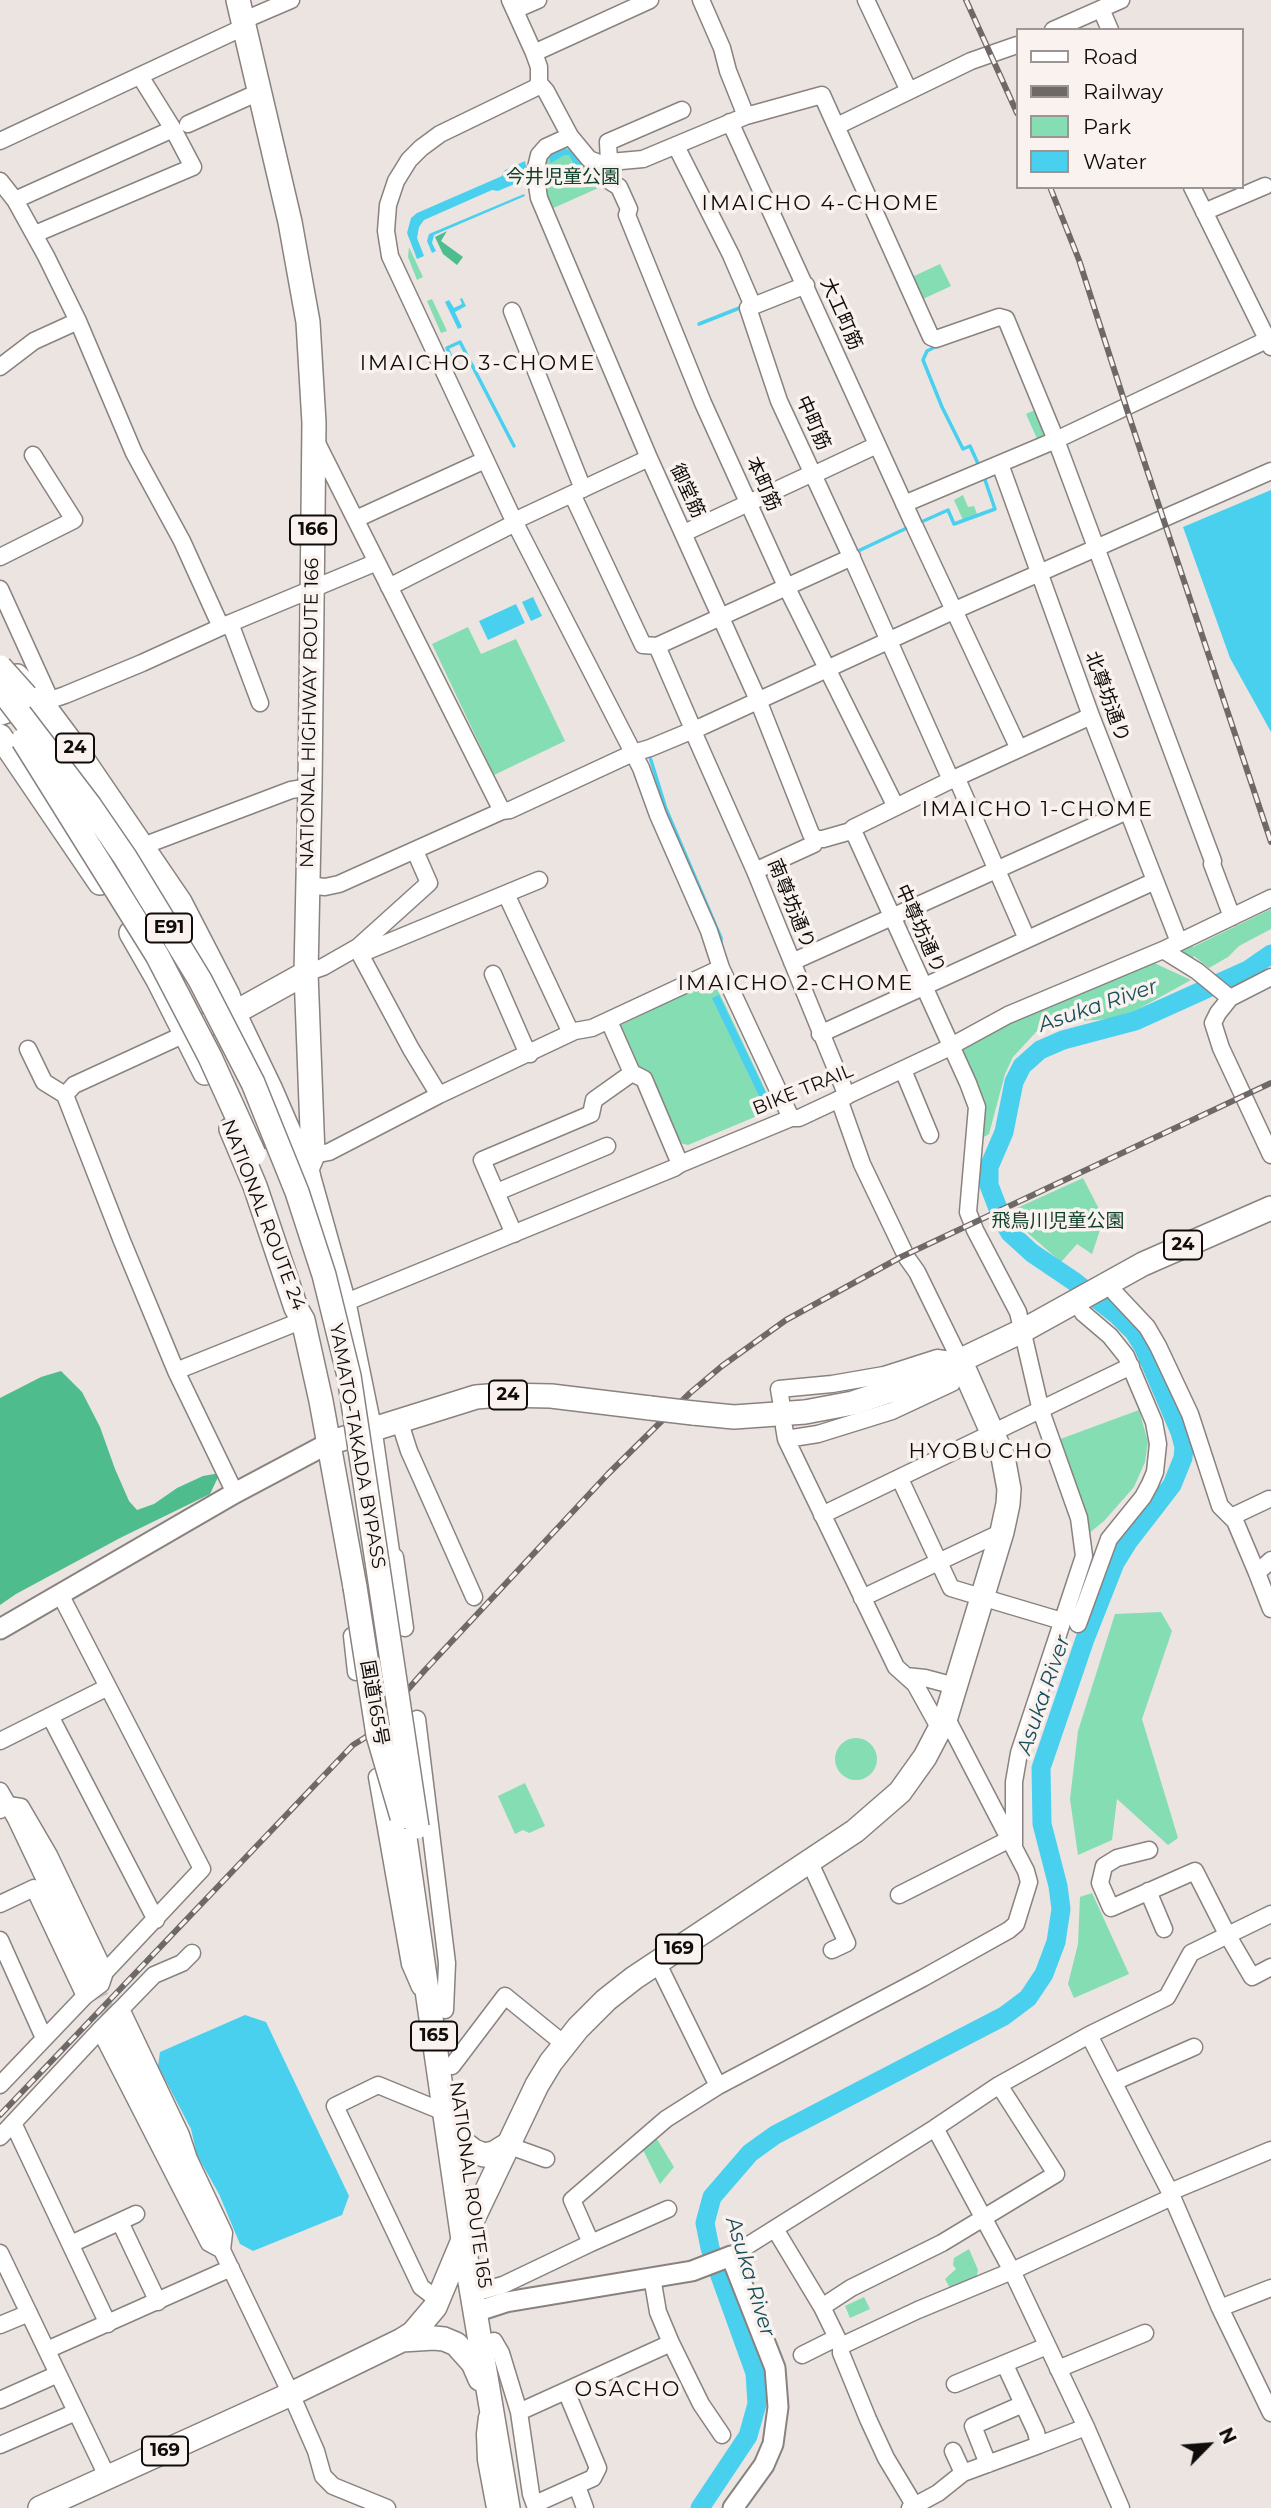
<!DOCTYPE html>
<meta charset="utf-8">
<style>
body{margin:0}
#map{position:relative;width:1271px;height:2508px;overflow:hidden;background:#ebe4e1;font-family:Montserrat,sans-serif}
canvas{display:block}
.legend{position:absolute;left:1016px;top:28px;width:228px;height:161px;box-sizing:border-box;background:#f9f2ee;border:2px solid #9b9693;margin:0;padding:9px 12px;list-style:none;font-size:21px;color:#0f0c0b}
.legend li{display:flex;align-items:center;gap:14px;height:35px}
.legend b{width:35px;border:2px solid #9b9693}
.north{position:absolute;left:1173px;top:2410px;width:70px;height:70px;-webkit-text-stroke:5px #f9f2ee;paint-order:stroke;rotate:65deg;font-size:19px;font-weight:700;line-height:28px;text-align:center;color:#0f0c0b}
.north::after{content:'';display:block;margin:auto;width:24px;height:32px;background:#0f0c0b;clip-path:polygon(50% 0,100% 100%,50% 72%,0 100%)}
</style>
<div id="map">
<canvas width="1271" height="2508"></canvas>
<ul class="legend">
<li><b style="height:9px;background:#fff"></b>Road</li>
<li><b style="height:9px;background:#6e6967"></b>Railway</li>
<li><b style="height:19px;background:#84ddb3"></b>Park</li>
<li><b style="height:19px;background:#49d0ef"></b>Water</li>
</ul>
<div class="north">N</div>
</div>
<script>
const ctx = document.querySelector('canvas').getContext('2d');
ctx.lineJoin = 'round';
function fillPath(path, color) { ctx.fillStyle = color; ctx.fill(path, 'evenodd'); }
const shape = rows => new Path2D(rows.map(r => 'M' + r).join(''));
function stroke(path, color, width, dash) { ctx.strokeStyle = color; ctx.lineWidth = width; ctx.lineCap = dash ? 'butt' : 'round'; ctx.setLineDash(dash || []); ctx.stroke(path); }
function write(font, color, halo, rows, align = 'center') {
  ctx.font = font + ' Montserrat,"Noto Sans JP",sans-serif'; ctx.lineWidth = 7; ctx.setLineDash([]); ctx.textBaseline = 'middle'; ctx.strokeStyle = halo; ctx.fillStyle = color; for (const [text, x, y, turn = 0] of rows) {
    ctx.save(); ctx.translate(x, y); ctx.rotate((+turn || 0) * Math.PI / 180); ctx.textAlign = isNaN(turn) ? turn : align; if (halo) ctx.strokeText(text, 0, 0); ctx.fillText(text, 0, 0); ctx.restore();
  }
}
fillPath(shape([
 [559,147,573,149,598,169,605,185,549,210,542,193,542,163,547,155],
 [409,247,423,277,417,280,408,257],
 [940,264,951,286,923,299,912,277],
 [432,299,447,331,441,333,427,301],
 [1035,410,1047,439,1039,443,1026,414],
 [963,495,968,507,974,506,977,514,963,520,954,500],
 [468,627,481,654,516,639,565,741,494,775,432,644],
 [1271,909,1271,929,1239,946,1228,957,1209,968,1194,956,1191,962,1182,954,1185,947,1191,944,1193,947],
 [1154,963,1191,980,1133,1012,1110,1019,1063,1022,1036,1032,1013,1057,1005,1074,989,1134,977,1141,959,1046,1080,992],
 [706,984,716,986,772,1104,769,1111,688,1145,680,1143,677,1139,636,1069,617,1027],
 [1083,1178,1099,1209,1102,1224,1092,1254,1077,1244,1061,1262,1029,1234,1018,1217,1017,1208],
 [1139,1410,1148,1442,1145,1462,1134,1487,1104,1521,1088,1534,1055,1441],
 [1161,1612,1172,1631,1142,1719,1178,1838,1168,1845,1117,1799,1112,1840,1078,1855,1070,1799,1078,1731,1115,1614],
 '835 1759a21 21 0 1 1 42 0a21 21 0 1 1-42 0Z',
 [525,1783,545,1826,529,1833,523,1830,515,1834,498,1796],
 [1092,1893,1129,1974,1074,1998,1068,1984,1078,1944,1080,1897],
 [652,2131,674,2167,660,2184,639,2142],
 [969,2249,978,2270,976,2279,951,2290,945,2279,956,2269,953,2265,954,2258],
 [864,2297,870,2309,850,2318,845,2306]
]), '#84ddb3');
fillPath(shape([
 [447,231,441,241,463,257,457,265,443,254,435,237],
 [61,1371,82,1392,100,1427,115,1469,129,1501,137,1510,154,1504,177,1488,203,1476,220,1473,210,1494,120,1538,16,1594,0,1605,0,1398,41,1377]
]), '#4fbc8e');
fillPath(shape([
 [565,149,576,153,586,169,596,170,601,181,592,185,587,176,581,176,569,155,564,155,551,163,549,158,552,154],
 [525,161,529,180,521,184,517,183,498,191,492,190,424,220,419,227,417,238,424,256,417,259,407,233,411,218,417,213,502,176,505,170],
 [524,194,525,196,434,235,432,243,436,251,432,253,427,241,429,234],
 [462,298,466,306,455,312,462,327,458,329,445,302,449,300,454,308,462,304,460,299],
 [1271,490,1271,732,1230,658,1183,527],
 [533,597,542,616,531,621,522,602],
 [516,604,525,623,488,640,479,621],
 [719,995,769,1099,762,1102,712,998],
 [245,2015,266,2022,349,2196,342,2215,253,2251,240,2244,219,2194,197,2155,191,2129,158,2066,160,2052]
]), '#49d0ef');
stroke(shape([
 [699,324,742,307],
 [939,345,927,351,923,360,942,407,963,449,970,446,980,468],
 [455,366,447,348,460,342,514,446],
 [919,523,948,510,954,524,995,509,984,477],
 [856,552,909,527],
 [649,754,666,809,721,938,721,945]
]), '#49d0ef', 3.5);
stroke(shape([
 [700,2508,748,2436,757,2404,755,2373,710,2248,705,2223,712,2197,750,2153,775,2135,1004,2016,1028,1998,1044,1974,1056,1942,1061,1909,1058,1886,1042,1824,1041,1768,1085,1639,1115,1563,1128,1542,1172,1485,1183,1458,1184,1447,1180,1432,1143,1346,1134,1332,1117,1315,1075,1282,1032,1253,1010,1233,1002,1219,989,1185,989,1167,1004,1132,1014,1082,1022,1066,1040,1050,1063,1040,1135,1021,1248,970,1271,954]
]), '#49d0ef', 19);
stroke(shape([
 [94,1983,114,2025]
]), '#cac4c1', 16, [16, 8]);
const minor = shape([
 [510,0,534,53,539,67,539,83,546,91,570,136,589,159,599,163,643,159,746,116,822,95,931,337,936,339,999,317,1006,319,1056,440,1213,861,1212,864,1232,917],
 [701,0,722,48,728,71,746,116],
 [866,0,909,91],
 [1101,9,1110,30],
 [515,10,538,0],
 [242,21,291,0],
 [1053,30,1121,0],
 [534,53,650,0],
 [140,76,173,129],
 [539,83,535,88,440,134,421,148,409,160,396,181,388,205,386,231,390,256,515,523,641,768,658,815,709,931,721,968,791,1118],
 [730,122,913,523],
 [188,124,259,92],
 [837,126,971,61,1017,45],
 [570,136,546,147,539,155,535,172,539,198,649,458,758,700,811,834,816,839],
 [0,141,244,27],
 [676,146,731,255,753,306],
 [609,162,608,142,682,110],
 [599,163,608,180,619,187,629,209,627,215,703,403,786,586,896,807],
 [0,181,15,200,46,256,78,321,134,453,182,541,221,627],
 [1192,187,1271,347],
 [15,200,173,129,193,167,35,234],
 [1204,212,1265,186],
 [806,285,748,308,779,401,849,552],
 [512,311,583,489],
 [0,367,34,341,78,321],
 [316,441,502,811],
 [1000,464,1091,716,1179,942],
 [813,475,877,445],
 [572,494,643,645,657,646],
 [904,504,1056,440,1271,338],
 [356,519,485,460],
 [514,521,649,458],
 [915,527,1019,749],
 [684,533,813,473],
 [851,556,951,780],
 [0,557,74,520,33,455],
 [389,587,515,523],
 [0,589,50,699],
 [230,623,260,703],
 [0,717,65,695,142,663,221,627,377,562],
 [692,729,755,871,847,1096],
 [693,729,657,646,852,557],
 [957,779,1027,939],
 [851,831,856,837,968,1083,977,1107,968,1212,975,1230,1018,1312,1041,1411,1079,1518,1084,1556,1019,1753,1014,1782,1014,1846],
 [135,849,291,790,310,787],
 [755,871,814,844,816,839,823,839,851,831,853,828,951,780,1091,716],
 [307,885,325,887,339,884,502,811,510,810,633,753,650,748,703,726,953,611,1271,471],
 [506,894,571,1033],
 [358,947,360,954,539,880],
 [1163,950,1197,971,1230,998],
 [360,954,411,1049,439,1095],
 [792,962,1127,811],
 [306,973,323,967,358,947,429,883,415,851],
 [493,974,524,1045,530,1054],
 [1271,977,1230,998,1218,1013,1213,1023,1221,1048,1271,1155],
 [609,1021,632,1073,644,1079,680,1164],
 [820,1034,1155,881],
 [28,1049,44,1082,65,1095,122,1241,176,1371,235,1493],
 [903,1070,930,1135],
 [65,1095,74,1085,185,1034],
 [839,1099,862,1164,907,1258,917,1272,961,1362],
 [313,1155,329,1152,439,1095,575,1031,592,1028,721,968],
 [497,1192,607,1146],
 [514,1234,482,1160,591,1114,594,1100,632,1073],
 [1109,1282,1115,1293,1147,1327,1158,1346,1190,1414,1220,1506,1235,1521,1257,1573],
 [1076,1301,1083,1313,1110,1336,1126,1356,1154,1422,1158,1444,1155,1472,1150,1484,1143,1497,1109,1539,1078,1624],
 [344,1303,674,1168,680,1164,791,1118,799,1118,942,1051,1008,1015,1163,950,1271,898],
 [176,1371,303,1320],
 [781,1401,779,1389,832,1384,884,1375,937,1358,958,1361],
 [399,1420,409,1451,474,1597],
 [784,1427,786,1439,896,1667,915,1684,940,1729],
 [786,1439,818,1434,892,1411,952,1383,961,1362],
 [900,1479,951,1588,1062,1621],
 [822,1515,1131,1366],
 [1231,1517,1269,1499],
 [395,1557,405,1628],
 [1271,1560,1257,1573,1271,1609],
 [60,1594,202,1869,105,1972],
 [862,1598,1002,1532],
 [352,1636,356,1672],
 [906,1676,925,1678,955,1686],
 [50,1716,156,1920],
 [417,1719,447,1963,445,2010],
 [0,1741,108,1687],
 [377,1777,410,1964,420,1987],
 [0,1791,16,1819,94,1983],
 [0,1810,8,1805,21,1807,49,1855,105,1972,101,1984,85,1996,34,1888,0,1904],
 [1149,1850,1117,1858,1104,1866,1100,1883,1111,1908,1195,1871,1228,1936,1252,1977,1271,1967],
 [810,1863,847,1943,832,1950],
 [1148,1891,1164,1929],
 [899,1895,1010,1839],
 [0,1940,44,2038],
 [658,1964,718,2086],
 [121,2009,181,2135,189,2159,224,2233,222,2250,209,2243,100,2030,121,2009],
 [121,2009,154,1975,182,1963,192,1953],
 [114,2025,291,2394,316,2451,323,2476,333,2486,387,2508],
 [1089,2035,1170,2192,1220,2308,1271,2413],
 [452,2066,505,1996,564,2044],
 [1114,2082,1194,2047],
 [0,2085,85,1996],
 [13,2123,108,2324],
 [935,2128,1012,2271,1086,2427,1121,2508],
 [0,2137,100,2030],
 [507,2145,546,2159],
 [1170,2192,1271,2150],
 [120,2222,158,2302],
 [775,2229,822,2307,841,2346,841,2353,868,2419,886,2458,916,2508],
 [591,2243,668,2209],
 [71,2244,136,2214],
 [0,2253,107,2476],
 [731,2256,935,2128,999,2085,1089,2035,1167,1997,1191,1953,1271,1914],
 [652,2277,658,2312,671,2343,701,2404,722,2435],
 [485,2290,503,2285,591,2243,572,2200,666,2119,718,2086,923,1978,1009,1930,1016,1924,1029,1882,1026,1871,946,1717],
 [438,2300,421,2287,335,2106,378,2085,444,2112],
 [822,2307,851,2288,942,2243,1056,2174,999,2085],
 [1220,2308,1271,2288],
 [0,2325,29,2313],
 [494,2341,501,2353,519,2412,531,2494,536,2508],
 [841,2346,918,2310,1012,2271,1172,2197],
 [47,2350,231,2268],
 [802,2355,836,2338],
 [1005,2365,1036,2432,1039,2445,1086,2427],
 [1058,2369,1145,2333],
 [955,2384,1047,2346],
 [0,2400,58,2374],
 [519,2412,671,2343],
 [487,2417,485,2434,486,2460,495,2508],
 [0,2445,76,2412],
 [953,2451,963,2473],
 [988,2464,973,2426,1023,2404],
 [577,2486,585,2508],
 [535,2504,593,2478,598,2468,566,2391],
 [910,2508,938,2493,963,2473,1039,2445]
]);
const major = shape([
 [0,1629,235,1493,329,1443],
 [475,2312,506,2302,692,2271,731,2256,775,2368,778,2407,773,2444,764,2465,733,2508]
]);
const highway = shape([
 [238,0,290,222,308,322,314,423,310,787,306,973,313,1155,307,1169,309,1178],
 [17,676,41,702,73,745,180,902,228,995,234,1013,271,1090,309,1178,344,1303,370,1430,390,1569],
 [0,736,100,883],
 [131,933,158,980,205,1073],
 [185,1034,234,1013,306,973],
 [231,1129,255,1186,296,1308,303,1320,321,1401,355,1587],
 [693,1413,734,1417,805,1412,853,1403,913,1383,1024,1330,1143,1264,1271,1208],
 [329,1443,476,1397,501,1395,551,1396,650,1408],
 [402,1817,463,2240,508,2508],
 [461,2141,474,2151,484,2155,494,2153,507,2145],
 [402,2340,434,2338,444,2339,456,2344,473,2363,480,2379],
 [40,2508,291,2394,402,2340,413,2333,435,2307,463,2240,537,2085,551,2062,578,2028,606,2000,634,1978,855,1831,900,1792,925,1757,946,1717,1002,1532,1008,1504,1009,1489,1003,1457,961,1362]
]);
stroke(minor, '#89827f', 19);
stroke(major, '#89827f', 23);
stroke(highway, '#89827f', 26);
stroke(minor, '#fff', 16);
stroke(major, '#fff', 19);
stroke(highway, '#fff', 23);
const rail = shape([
 [966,0,1017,113],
 [1050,187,1079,260,1130,419,1271,842],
 [0,2115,353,1745,366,1737,425,1670,608,1474,690,1393,722,1366,786,1320,901,1257,1271,1083]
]);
stroke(rail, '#6e6967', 6);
stroke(rail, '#f9f2ee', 3.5, [10]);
const highwayBridge = shape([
 [0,667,26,696],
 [0,688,90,806,125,857,200,980,253,1083,297,1192,324,1275,349,1376,417,1827],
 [23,740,157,955,210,1057,254,1154],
 [650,1408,693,1413],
 [355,1587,378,1735,402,1817]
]);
stroke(highwayBridge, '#89827f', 26, []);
stroke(highwayBridge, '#fff', 23);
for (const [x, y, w] of [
 [313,530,46],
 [75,748,38],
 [169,928,46],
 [1183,1245,38],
 [508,1395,38],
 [679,1949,46],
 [434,2036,46],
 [165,2451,46]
]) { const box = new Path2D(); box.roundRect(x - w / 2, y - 14.5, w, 29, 5); ctx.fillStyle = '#f9f2ee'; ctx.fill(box); stroke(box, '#0f0c0b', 2); }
write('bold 18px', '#0f0c0b', null, [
 ["166",313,530],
 ["24",75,748],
 ["E91",169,928],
 ["24",1183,1245],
 ["24",508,1395],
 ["169",679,1949],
 ["165",434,2036],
 ["169",165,2451]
]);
write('19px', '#11402d', '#f9f2ee', [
 ["今井児童公園",563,177],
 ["飛鳥川児童公園",1058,1221]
]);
write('19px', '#0f0c0b', '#f9f2ee', [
 ["大工町筋",841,314,66],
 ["中町筋",813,423,66],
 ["本町筋",763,484,66],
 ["御堂筋",687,491,65],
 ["北尊坊通り",1107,697,70],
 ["NATIONAL HIGHWAY ROUTE 166",310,713,-89],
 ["南尊坊通り",791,904,68],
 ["中尊坊通り",920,929,66],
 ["BIKE TRAIL",803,1090,-22],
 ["NATIONAL ROUTE 24",263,1215,69],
 ["YAMATO-TAKADA BYPASS",357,1446,80],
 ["国道165号",374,1703,80],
 ["NATIONAL ROUTE 165",470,2185,82]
]);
ctx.letterSpacing = '2px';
write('21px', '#0f0c0b', '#f9f2ee', [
 ["IMAICHO 4-CHOME",821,204],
 ["IMAICHO 3-CHOME",478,364],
 ["IMAICHO 1-CHOME",1038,810],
 ["IMAICHO 2-CHOME",796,984],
 ["HYOBUCHO",981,1452],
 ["OSACHO",628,2390]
]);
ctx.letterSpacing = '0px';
write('italic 21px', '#164f5c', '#f9f2ee', [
 ["Asuka River",1098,1006,-19],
 ["Asuka River",1044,1695,-71],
 ["Asuka River",750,2277,73]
]);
</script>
